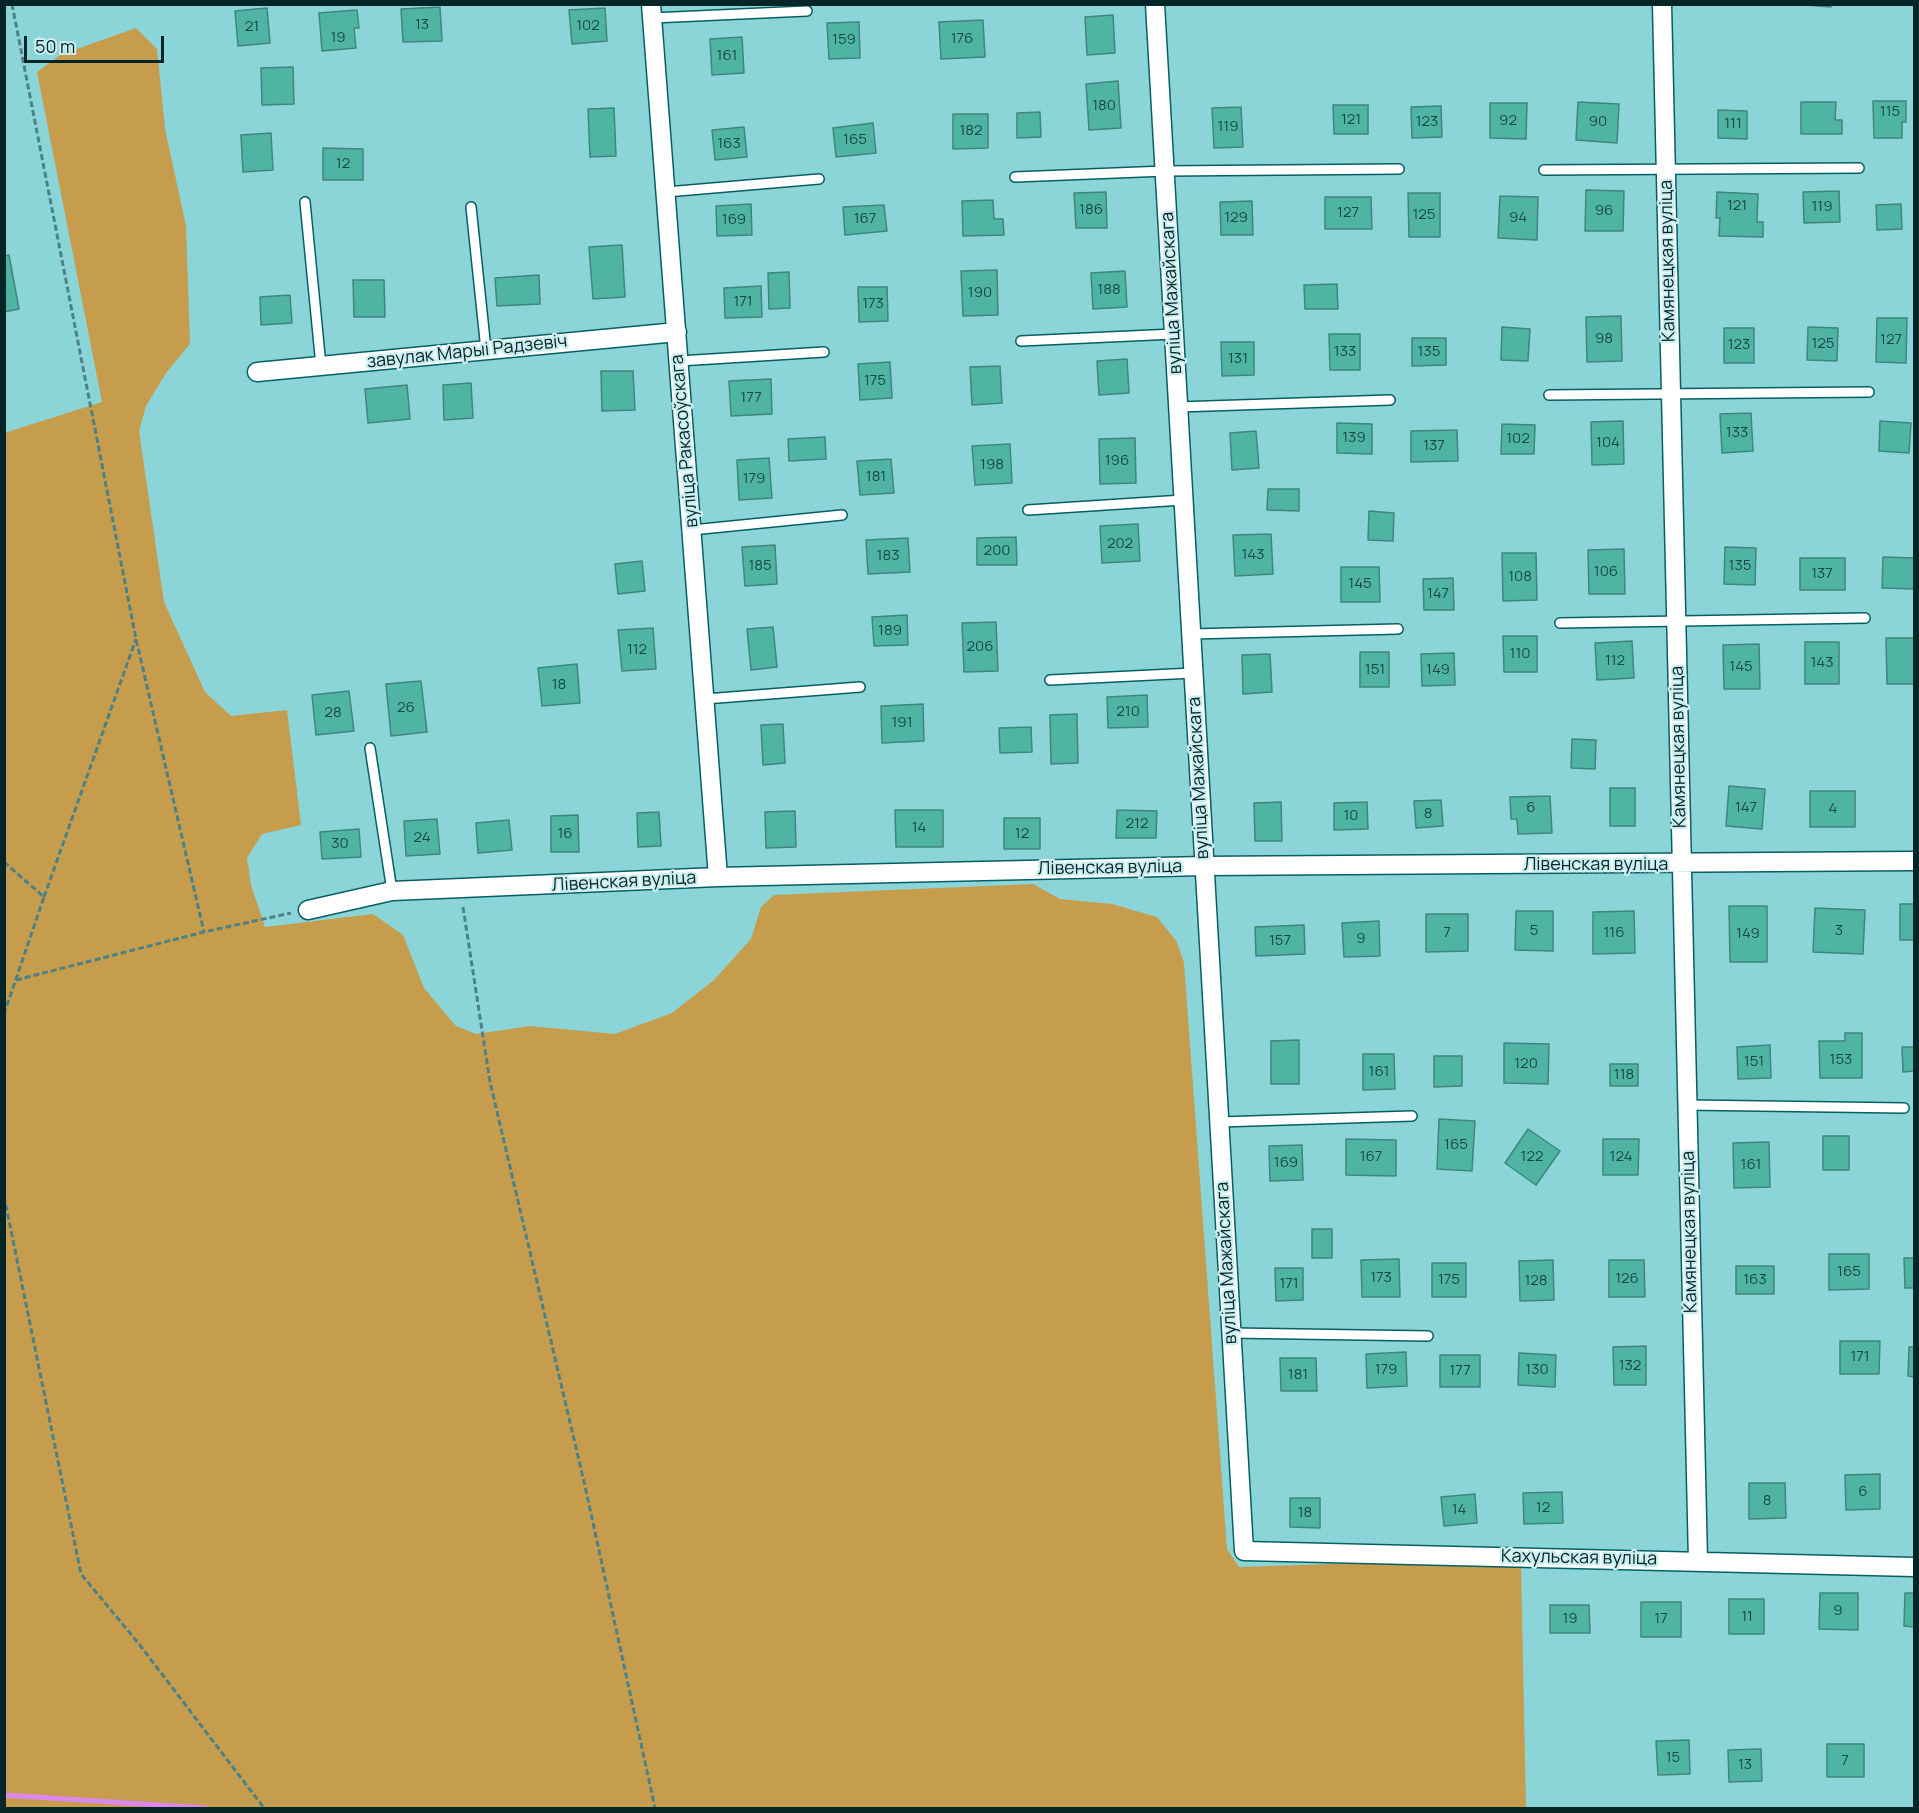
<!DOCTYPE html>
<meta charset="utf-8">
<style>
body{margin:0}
#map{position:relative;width:1919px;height:1813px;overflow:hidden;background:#8bd5d9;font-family:Manrope,sans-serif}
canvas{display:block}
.frame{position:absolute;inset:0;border:6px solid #052527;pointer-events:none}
.scale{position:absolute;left:24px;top:36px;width:140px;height:27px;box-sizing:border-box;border:3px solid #052527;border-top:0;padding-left:8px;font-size:18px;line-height:21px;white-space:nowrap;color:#052527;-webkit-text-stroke:4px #cbeef0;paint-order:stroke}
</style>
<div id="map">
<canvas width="1919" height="1813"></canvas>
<div class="frame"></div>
<div class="scale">50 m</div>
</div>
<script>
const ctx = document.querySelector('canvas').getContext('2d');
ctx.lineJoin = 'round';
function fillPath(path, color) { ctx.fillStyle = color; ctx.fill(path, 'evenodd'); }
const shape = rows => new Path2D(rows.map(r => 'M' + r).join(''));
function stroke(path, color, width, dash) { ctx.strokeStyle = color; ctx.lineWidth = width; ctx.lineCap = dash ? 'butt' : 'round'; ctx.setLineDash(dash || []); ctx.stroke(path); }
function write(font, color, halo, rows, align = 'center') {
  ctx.font = font + ' Manrope,sans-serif'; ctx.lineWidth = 4.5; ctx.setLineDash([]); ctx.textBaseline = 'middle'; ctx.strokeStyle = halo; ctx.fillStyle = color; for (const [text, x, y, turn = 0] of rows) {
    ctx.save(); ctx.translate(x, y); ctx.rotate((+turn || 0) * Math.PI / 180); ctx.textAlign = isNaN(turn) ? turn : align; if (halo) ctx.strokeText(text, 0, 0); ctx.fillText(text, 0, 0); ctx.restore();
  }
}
fillPath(shape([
 [136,28,157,49,165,129,186,226,190,344,166,373,146,406,139,431,164,602,205,692,231,716,287,710,301,825,262,834,247,858,251,885,265,927,373,914,403,935,424,988,456,1026,476,1034,530,1026,615,1034,672,1013,714,980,751,939,761,907,774,895,1033,884,1060,899,1112,904,1157,917,1177,942,1184,963,1227,1549,1239,1567,1367,1563,1521,1566,1526,1808,5,1808,4,433,102,402,37,72,60,55]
]), '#c69c4d');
stroke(shape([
 [4,1795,205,1808]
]), '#db88ec', 5);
const building = shape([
 [1791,4,1831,4,1831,7,1791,4],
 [440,7,442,41,403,42,401,9,440,7],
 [267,8,270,43,238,46,235,11,267,8],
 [605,8,607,41,572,44,569,10,605,8],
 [357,10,359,28,354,28,356,48,322,51,319,13,357,10],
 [1113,15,1115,53,1087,55,1085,17,1113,15],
 [983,20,985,57,941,59,939,22,983,20],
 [859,22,860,58,829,59,827,23,859,22],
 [742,37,744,73,712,75,710,39,742,37],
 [293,67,294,104,262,105,261,68,293,67],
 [1118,81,1121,128,1089,130,1086,84,1118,81],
 [1873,101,1906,101,1906,122,1902,122,1902,138,1874,138,1873,101],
 [1578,102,1619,104,1617,143,1576,140,1578,102],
 [1801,102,1836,102,1835,120,1842,120,1842,134,1801,134,1801,102],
 [1490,103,1527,103,1526,139,1490,138,1490,103],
 [1333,105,1368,105,1368,134,1334,134,1333,105],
 [1441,106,1442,137,1412,138,1411,107,1441,106],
 [1241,107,1243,147,1214,148,1212,108,1241,107],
 [614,108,616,156,590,157,588,109,614,108],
 [1718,110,1747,111,1747,139,1718,138,1718,110],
 [1040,112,1041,137,1017,138,1017,113,1040,112],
 [953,114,988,114,988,148,953,149,953,114],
 [873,123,876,153,836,157,833,128,873,123],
 [744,127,747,157,715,160,712,130,744,127],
 [271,133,273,170,243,172,241,135,271,133],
 [323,148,363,149,363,180,323,180,323,148],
 [1586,190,1624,191,1623,231,1585,231,1586,190],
 [1839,191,1840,222,1804,223,1803,192,1839,191],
 [1106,192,1107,228,1076,228,1074,193,1106,192],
 [1717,192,1758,194,1757,222,1763,222,1763,237,1719,236,1720,218,1716,218,1717,192],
 [1408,193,1440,193,1440,237,1409,237,1408,193],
 [1500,196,1538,197,1537,240,1498,238,1500,196],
 [1325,197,1371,197,1372,229,1325,229,1325,197],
 [993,200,994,219,1003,219,1004,235,963,236,962,201,993,200],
 [1252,201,1253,235,1221,235,1220,202,1252,201],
 [751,204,752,235,717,236,716,206,751,204],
 [1901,204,1902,229,1877,230,1876,205,1901,204],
 [884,205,887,231,845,235,843,207,884,205],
 [622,245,625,297,593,299,589,247,622,245],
 [9,255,19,309,4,312,4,256,9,255],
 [997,270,998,315,963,316,961,271,997,270],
 [1125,271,1127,307,1093,309,1091,273,1125,271],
 [789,272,790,308,769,309,768,273,789,272],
 [539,275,540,304,497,306,495,278,539,275],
 [353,280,384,280,385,317,354,317,353,280],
 [1337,284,1338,309,1305,309,1304,285,1337,284],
 [761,286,762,317,725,318,724,288,761,286],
 [858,287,887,287,888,321,859,322,858,287],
 [290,295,292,323,261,325,260,297,290,295],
 [1621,316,1622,361,1587,362,1586,317,1621,316],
 [1877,318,1907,318,1906,363,1876,362,1877,318],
 [1502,327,1530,329,1528,361,1501,360,1502,327],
 [1808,327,1838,328,1837,361,1807,360,1808,327],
 [1724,328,1754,328,1754,363,1724,363,1724,328],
 [1329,334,1360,334,1360,370,1330,370,1329,334],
 [1412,338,1446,338,1446,365,1412,366,1412,338],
 [1221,342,1254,342,1254,375,1222,376,1221,342],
 [1127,359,1129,393,1099,395,1097,361,1127,359],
 [890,362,892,398,860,400,858,364,890,362],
 [1000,366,1002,403,972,405,970,367,1000,366],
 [601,371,633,371,635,410,602,411,601,371],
 [771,379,772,414,731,416,729,381,771,379],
 [471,383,473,418,444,420,443,385,471,383],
 [407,385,410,419,368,423,365,389,407,385],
 [1751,413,1753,451,1722,453,1720,414,1751,413],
 [1623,421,1624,464,1592,465,1591,422,1623,421],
 [1880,421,1911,423,1909,453,1879,451,1880,421],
 [1337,423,1372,424,1372,454,1337,453,1337,423],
 [1502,424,1535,425,1534,454,1501,454,1502,424],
 [1457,430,1458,461,1411,462,1411,431,1457,430],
 [1256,431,1259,468,1232,470,1230,433,1256,431],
 [825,437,826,459,789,461,788,439,825,437],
 [1135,438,1136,483,1100,484,1099,439,1135,438],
 [1010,444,1012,483,975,485,972,446,1010,444],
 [769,458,772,498,739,500,737,460,769,458],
 [891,459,894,493,860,495,857,461,891,459],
 [1268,489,1299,489,1299,511,1267,510,1268,489],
 [1369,511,1394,513,1393,541,1368,540,1369,511],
 [1138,524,1140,561,1102,563,1100,526,1138,524],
 [1271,534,1273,574,1235,576,1233,535,1271,534],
 [1016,537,1017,565,977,565,977,538,1016,537],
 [908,538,910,572,868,574,866,540,908,538],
 [775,545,777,584,745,586,742,547,775,545],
 [1725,547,1756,548,1755,585,1724,584,1725,547],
 [1624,549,1625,594,1589,594,1588,550,1624,549],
 [1502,553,1536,553,1537,600,1503,601,1502,553],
 [1883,557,1914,558,1914,589,1882,588,1883,557],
 [1800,558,1845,558,1845,590,1800,590,1800,558],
 [642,561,645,591,618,594,615,564,642,561],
 [1341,567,1379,567,1380,602,1341,602,1341,567],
 [1453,578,1454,610,1424,610,1423,579,1453,578],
 [907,615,908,645,874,646,872,617,907,615],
 [996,622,998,671,964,672,962,623,996,622],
 [773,627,777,667,751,670,747,629,773,627],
 [653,628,656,669,622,671,618,630,653,628],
 [1503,636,1537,636,1537,672,1504,672,1503,636],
 [1886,638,1914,638,1914,684,1887,684,1886,638],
 [1632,641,1634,678,1597,680,1595,643,1632,641],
 [1805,642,1839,642,1839,684,1805,684,1805,642],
 [1759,644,1760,689,1724,689,1723,645,1759,644],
 [1360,652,1389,652,1389,687,1360,687,1360,652],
 [1454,653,1455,685,1422,686,1421,654,1454,653],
 [1270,654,1272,692,1243,694,1242,655,1270,654],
 [577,664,580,703,542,706,538,668,577,664],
 [421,681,427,732,391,736,386,684,421,681],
 [349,691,354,731,316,735,312,695,349,691],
 [1147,695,1148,727,1108,728,1107,697,1147,695],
 [923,704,924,741,882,743,881,706,923,704],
 [1077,714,1078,763,1051,764,1050,715,1077,714],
 [783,724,785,763,763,765,761,725,783,724],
 [1031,727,1032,752,1000,753,999,728,1031,727],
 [1572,739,1596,740,1595,769,1571,768,1572,739],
 [1729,786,1765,789,1762,829,1726,826,1729,786],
 [1610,788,1635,788,1635,826,1610,826,1610,788],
 [1810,791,1855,791,1855,827,1810,827,1810,791],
 [1550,796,1552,833,1518,834,1517,819,1511,819,1510,797,1550,796],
 [1441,800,1443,826,1416,828,1414,801,1441,800],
 [1281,802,1282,841,1255,841,1254,803,1281,802],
 [1367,802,1368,829,1334,830,1334,803,1367,802],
 [895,810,943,810,943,847,896,847,895,810],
 [1117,810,1157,811,1156,838,1116,838,1117,810],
 [795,811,796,847,766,848,765,812,795,811],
 [659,812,661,846,638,847,637,813,659,812],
 [578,815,579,852,551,852,551,816,578,815],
 [1004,818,1040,818,1040,849,1004,849,1004,818],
 [437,819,440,854,406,856,404,821,437,819],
 [509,820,512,850,478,853,476,823,509,820],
 [359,829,361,857,322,859,320,832,359,829],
 [1900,904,1914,904,1914,940,1900,940,1900,904],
 [1729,906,1767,906,1767,962,1730,962,1729,906],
 [1815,908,1865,910,1863,954,1813,952,1815,908],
 [1516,911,1553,911,1553,951,1515,950,1516,911],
 [1634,911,1635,953,1593,954,1593,912,1634,911],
 [1426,914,1468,914,1468,951,1426,952,1426,914],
 [1379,921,1380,956,1344,957,1342,923,1379,921],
 [1304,925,1305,954,1256,956,1255,927,1304,925],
 [1845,1033,1862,1033,1862,1078,1820,1078,1819,1041,1845,1041,1845,1033],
 [1299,1040,1299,1084,1271,1084,1271,1041,1299,1040],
 [1504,1043,1549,1044,1548,1084,1504,1083,1504,1043],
 [1770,1045,1771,1078,1738,1079,1737,1047,1770,1045],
 [1902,1047,1914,1047,1914,1071,1903,1072,1902,1047],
 [1363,1054,1394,1054,1395,1089,1363,1090,1363,1054],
 [1434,1056,1462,1056,1462,1086,1434,1087,1434,1056],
 [1610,1064,1638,1064,1638,1086,1610,1086,1610,1064],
 [1439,1119,1475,1121,1472,1171,1437,1169,1439,1119],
 [1528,1129,1560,1151,1536,1185,1505,1163,1528,1129],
 [1823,1136,1849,1136,1849,1170,1823,1170,1823,1136],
 [1346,1139,1396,1140,1396,1176,1346,1175,1346,1139],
 [1603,1139,1639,1139,1638,1175,1603,1175,1603,1139],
 [1769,1142,1770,1187,1734,1188,1733,1143,1769,1142],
 [1302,1145,1303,1180,1270,1181,1269,1146,1302,1145],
 [1312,1229,1332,1229,1332,1258,1312,1258,1312,1229],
 [1829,1254,1869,1254,1869,1289,1829,1290,1829,1254],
 [1904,1258,1914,1258,1914,1288,1905,1288,1904,1258],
 [1399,1259,1400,1297,1362,1297,1361,1260,1399,1259],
 [1553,1260,1554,1300,1520,1301,1519,1261,1553,1260],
 [1609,1260,1644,1260,1645,1297,1609,1297,1609,1260],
 [1432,1263,1466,1263,1466,1297,1432,1297,1432,1263],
 [1736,1266,1774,1266,1774,1294,1736,1294,1736,1266],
 [1275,1268,1303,1268,1303,1300,1276,1301,1275,1268],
 [1840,1341,1880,1341,1879,1374,1840,1374,1840,1341],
 [1646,1346,1646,1385,1614,1385,1613,1347,1646,1346],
 [1909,1347,1914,1347,1914,1377,1908,1376,1909,1347],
 [1406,1352,1407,1386,1367,1388,1366,1354,1406,1352],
 [1519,1353,1556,1355,1555,1387,1518,1385,1519,1353],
 [1440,1355,1480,1355,1480,1387,1440,1387,1440,1355],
 [1280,1358,1316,1358,1317,1391,1281,1391,1280,1358],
 [1880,1474,1880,1509,1846,1510,1845,1475,1880,1474],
 [1749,1483,1785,1483,1786,1518,1749,1519,1749,1483],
 [1562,1492,1563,1523,1524,1524,1523,1493,1562,1492],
 [1475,1494,1477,1523,1444,1526,1441,1497,1475,1494],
 [1290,1498,1320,1498,1320,1528,1290,1527,1290,1498],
 [1820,1593,1858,1593,1858,1630,1819,1629,1820,1593],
 [1905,1593,1914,1593,1914,1627,1904,1626,1905,1593],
 [1729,1599,1764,1599,1764,1634,1729,1634,1729,1599],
 [1641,1602,1681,1602,1681,1637,1641,1637,1641,1602],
 [1550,1605,1589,1605,1590,1633,1550,1633,1550,1605],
 [1689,1740,1690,1774,1658,1775,1656,1741,1689,1740],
 [1827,1744,1864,1744,1864,1777,1827,1777,1827,1744],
 [1761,1749,1762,1781,1729,1782,1728,1750,1761,1749]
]);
fillPath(building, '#4fb4a3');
stroke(building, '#40867a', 1.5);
const lane = shape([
 [652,18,807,11],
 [1544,170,1859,168],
 [1015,177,1165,171,1399,169],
 [666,192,819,179],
 [305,202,321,366],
 [471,207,486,350],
 [1021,341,1174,334],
 [679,361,824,352],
 [1549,395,1869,392],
 [1178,407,1390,400],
 [1028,510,1183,500],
 [692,530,842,515],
 [1560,623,1865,618],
 [1190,634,1398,629],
 [1050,680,1193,673],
 [705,699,860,687],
 [370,748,392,891],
 [1687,1105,1904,1108],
 [1219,1122,1412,1116],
 [1231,1333,1428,1336]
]);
const street = shape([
 [651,4,718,877],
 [1155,4,1244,1551,1914,1567],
 [1662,4,1698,1561],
 [257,372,677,332],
 [308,910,392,891,718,877,1204,866,1914,861]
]);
stroke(lane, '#065f64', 12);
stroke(street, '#065f64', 21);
stroke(shape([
 [12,4,136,639,204,932],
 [4,862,44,897,4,1014],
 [44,897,136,639],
 [463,907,490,1082,585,1486,655,1808],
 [16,980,204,932,291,913],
 [4,1196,81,1574,139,1644,264,1808]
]), '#4c8285', 3, [6, 3]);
stroke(lane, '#fff', 9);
stroke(street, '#fff', 18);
write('15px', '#184946', null, [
 ["13",422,25],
 ["102",588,26],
 ["21",252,27],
 ["19",338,38],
 ["176",962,39],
 ["159",844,40],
 ["161",727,56],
 ["180",1104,106],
 ["115",1890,112],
 ["121",1351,120],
 ["92",1508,121],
 ["123",1427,122],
 ["90",1598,122],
 ["111",1733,124],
 ["119",1228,127],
 ["182",971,131],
 ["165",855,140],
 ["163",729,144],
 ["12",343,164],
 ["121",1737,206],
 ["119",1822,207],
 ["186",1091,210],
 ["96",1604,211],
 ["127",1348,213],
 ["125",1424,215],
 ["129",1236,218],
 ["94",1518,218],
 ["167",865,219],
 ["169",734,220],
 ["188",1109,290],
 ["190",980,293],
 ["171",743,302],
 ["173",873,304],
 ["98",1604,339],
 ["127",1891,340],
 ["125",1823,344],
 ["123",1739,345],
 ["133",1345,352],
 ["135",1429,352],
 ["131",1238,359],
 ["175",875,381],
 ["177",751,398],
 ["133",1737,433],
 ["139",1354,438],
 ["102",1518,439],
 ["104",1608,443],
 ["137",1434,446],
 ["196",1117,461],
 ["198",992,465],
 ["181",876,477],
 ["179",754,479],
 ["202",1120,544],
 ["200",997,551],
 ["143",1253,555],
 ["183",888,556],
 ["185",760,566],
 ["135",1740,566],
 ["106",1606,572],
 ["137",1822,574],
 ["108",1520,577],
 ["145",1360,584],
 ["147",1438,594],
 ["189",890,631],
 ["206",980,647],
 ["112",637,650],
 ["110",1520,654],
 ["112",1615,661],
 ["143",1822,663],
 ["145",1741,667],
 ["151",1375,670],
 ["149",1438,670],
 ["18",559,685],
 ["26",406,708],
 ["210",1128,712],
 ["28",333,713],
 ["191",902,723],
 ["6",1531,808],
 ["147",1746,808],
 ["4",1833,809],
 ["8",1428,814],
 ["10",1351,816],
 ["212",1137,824],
 ["14",919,828],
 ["16",565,834],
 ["12",1022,834],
 ["24",422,838],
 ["30",340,844],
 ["5",1534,931],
 ["3",1839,931],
 ["7",1447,933],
 ["116",1614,933],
 ["149",1748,934],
 ["9",1361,939],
 ["157",1280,941],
 ["153",1841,1060],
 ["151",1754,1062],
 ["120",1526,1064],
 ["161",1379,1072],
 ["118",1624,1075],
 ["165",1456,1145],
 ["167",1371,1157],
 ["122",1532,1157],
 ["124",1621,1157],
 ["169",1286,1163],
 ["161",1751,1165],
 ["165",1849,1272],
 ["173",1381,1278],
 ["126",1627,1279],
 ["175",1449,1280],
 ["163",1755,1280],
 ["128",1536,1281],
 ["171",1289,1284],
 ["171",1860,1357],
 ["132",1630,1366],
 ["179",1386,1370],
 ["130",1537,1370],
 ["177",1460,1371],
 ["181",1298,1375],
 ["6",1863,1492],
 ["8",1767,1501],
 ["12",1543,1508],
 ["14",1459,1510],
 ["18",1305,1513],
 ["9",1838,1611],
 ["11",1747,1617],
 ["19",1570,1619],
 ["17",1661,1619],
 ["15",1673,1758],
 ["7",1845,1761],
 ["13",1745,1765]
]);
write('18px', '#052527', '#cbeef0', [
 ["Камянецкая вуліца",1668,261,-91],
 ["вуліца Мажайскага",1172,293,-93],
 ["завулак Марыі Радзевіч",467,352,-6],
 ["вуліца Ракасоўскага",685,441,-95],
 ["Камянецкая вуліца",1679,747,-91],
 ["вуліца Мажайскага",1199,778,-93],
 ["Лівенская вуліца",1596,865],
 ["Лівенская вуліца",1110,868,-1],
 ["Лівенская вуліца",624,882,-3],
 ["Камянецкая вуліца",1690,1232,-91],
 ["вуліца Мажайскага",1227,1263,-93],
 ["Кахульская вуліца",1579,1558,1]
]);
</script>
